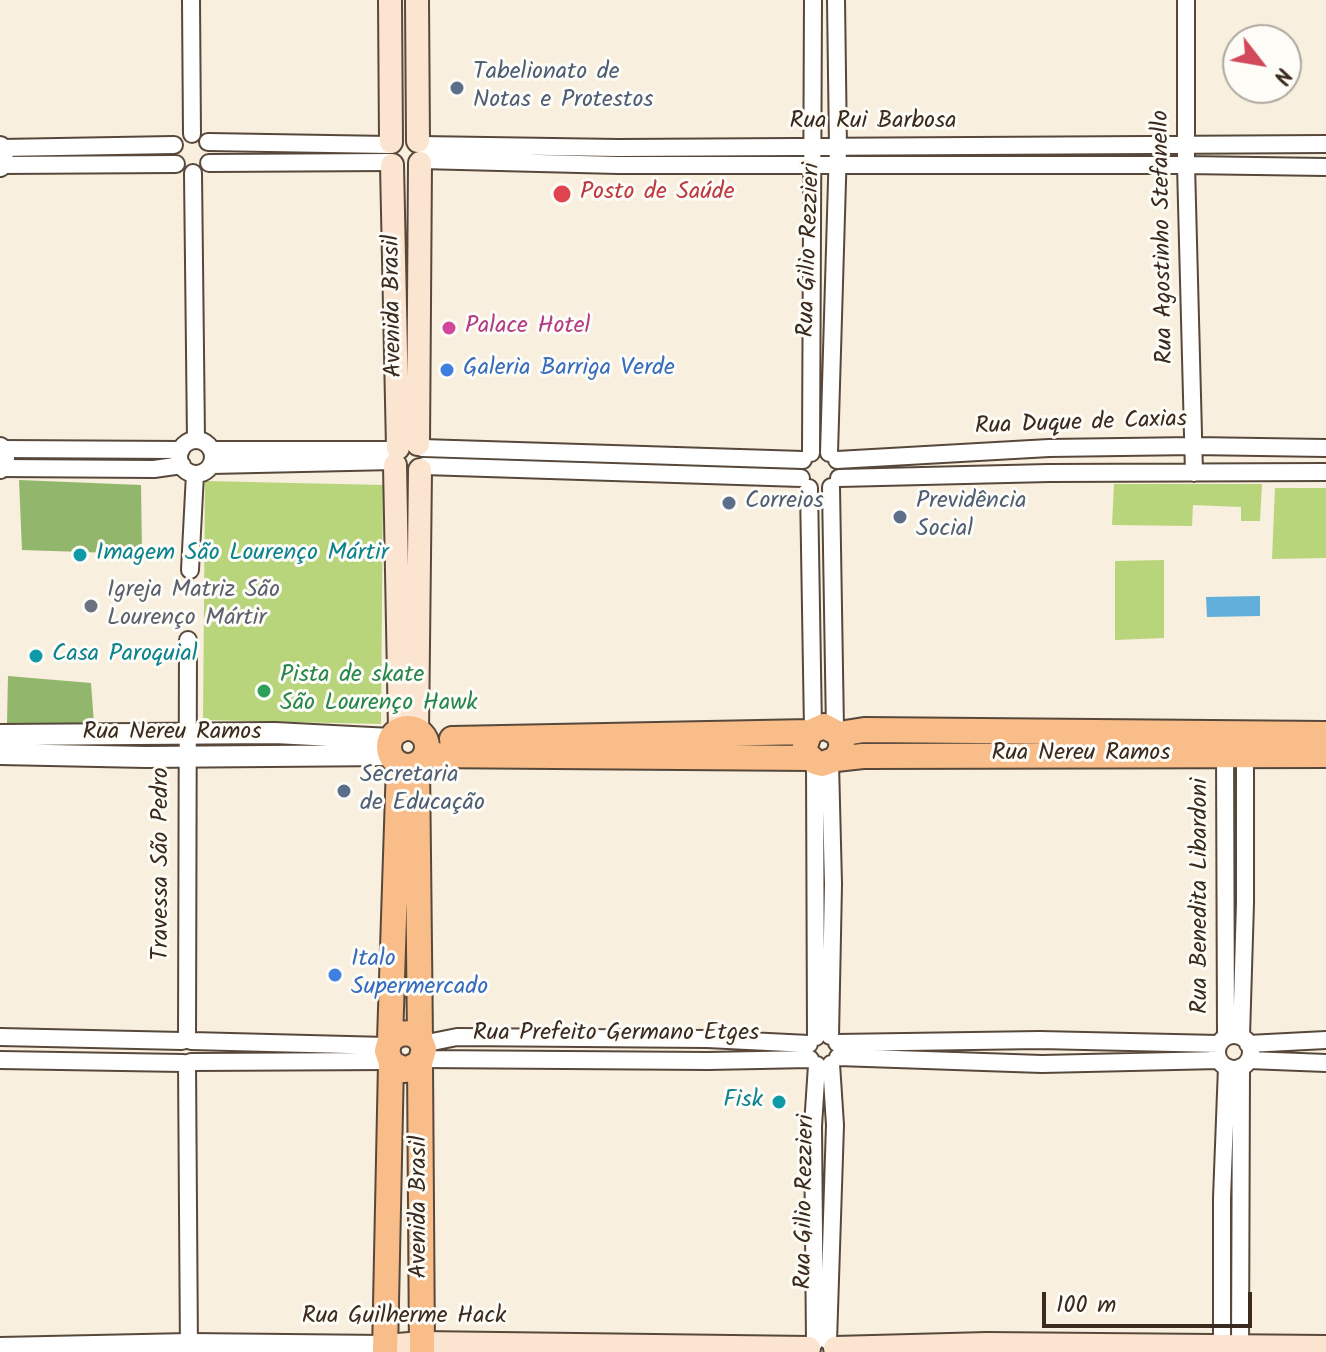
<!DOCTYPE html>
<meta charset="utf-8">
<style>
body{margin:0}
#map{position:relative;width:1326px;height:1352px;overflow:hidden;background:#f8efde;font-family:Kalam,sans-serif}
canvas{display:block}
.north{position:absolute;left:1222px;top:24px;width:80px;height:80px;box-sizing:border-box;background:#fdfcf7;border:2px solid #afa8a0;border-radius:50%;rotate:121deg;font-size:22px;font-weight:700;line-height:32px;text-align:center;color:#3b2a1e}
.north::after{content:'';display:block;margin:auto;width:28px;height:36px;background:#d1495b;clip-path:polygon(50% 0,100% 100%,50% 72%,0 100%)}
.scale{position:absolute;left:1042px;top:1292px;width:210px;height:36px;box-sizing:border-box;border:4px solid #3b2a1e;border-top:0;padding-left:10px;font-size:24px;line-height:28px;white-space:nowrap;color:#3b2a1e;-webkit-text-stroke:6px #fdfcf7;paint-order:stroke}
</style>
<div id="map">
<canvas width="1326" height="1352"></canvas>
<div class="north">N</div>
<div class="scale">100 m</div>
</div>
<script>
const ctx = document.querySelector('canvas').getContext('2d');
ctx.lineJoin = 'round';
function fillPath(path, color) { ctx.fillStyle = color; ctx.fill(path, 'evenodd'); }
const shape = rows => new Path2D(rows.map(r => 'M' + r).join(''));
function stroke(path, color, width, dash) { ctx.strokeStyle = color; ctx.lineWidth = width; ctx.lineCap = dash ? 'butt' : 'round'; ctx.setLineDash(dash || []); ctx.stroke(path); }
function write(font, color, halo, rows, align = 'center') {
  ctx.font = font + ' Kalam,sans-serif'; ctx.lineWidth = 6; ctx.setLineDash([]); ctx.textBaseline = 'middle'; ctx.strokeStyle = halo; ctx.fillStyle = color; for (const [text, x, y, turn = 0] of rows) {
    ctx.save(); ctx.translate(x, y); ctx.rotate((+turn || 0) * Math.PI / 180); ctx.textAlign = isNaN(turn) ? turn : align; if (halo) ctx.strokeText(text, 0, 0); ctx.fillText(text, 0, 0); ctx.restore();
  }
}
fillPath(shape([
 [205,481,383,485,381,724,203,720],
 [1114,484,1262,484,1260,521,1241,521,1241,507,1193,505,1192,526,1112,525],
 [1275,488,1326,488,1326,558,1272,559],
 [1164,560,1164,638,1115,640,1115,561]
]), '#b8d57c');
fillPath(shape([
 [19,480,141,485,142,554,22,550],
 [8,676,91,683,94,724,7,723]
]), '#92b66c');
fillPath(shape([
 [1260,596,1260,616,1207,617,1206,597]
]), '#62afdb');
const minor = shape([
 [191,0,192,134],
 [1186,0,1186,165,1194,473],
 [208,142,389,145],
 [421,145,618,148,1326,144],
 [1,148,174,145],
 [421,160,618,165,1186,165,1326,167],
 [209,163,390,162],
 [1,165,176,164],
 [193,173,196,440],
 '179 457a17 17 0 1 1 34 0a17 17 0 1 1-34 0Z',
 [422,448,803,460],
 [1,449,181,450],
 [212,450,396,450],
 [811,453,813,0],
 [829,453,838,147,836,0],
 [837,460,1049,448,1194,446,1326,448],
 [211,465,394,461],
 [424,466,801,478],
 [0,468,154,469,182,465],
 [839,478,1049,473,1326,472],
 [831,487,835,730],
 [809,488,813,729],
 [190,570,195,474],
 [1225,748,1226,1037],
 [815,762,816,1037],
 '1217 1052a17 17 0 1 1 34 0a17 17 0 1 1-34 0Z',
 [830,1036,833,884,830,763],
 [1241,1036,1245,903,1245,748],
 [0,1037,182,1041],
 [187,1040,188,640],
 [191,1041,387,1046],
 [837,1043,1040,1040,1219,1044],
 [422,1044,457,1037,707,1039,809,1044],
 [1248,1044,1326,1040],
 [838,1057,1042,1064,1219,1060],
 [422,1059,708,1061,810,1059],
 [0,1060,183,1063],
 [1249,1060,1326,1063],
 [191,1062,388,1061],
 [187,1063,189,1352],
 [828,1341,835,1125,831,1064],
 [815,1342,813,1126,817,1065],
 [1222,1352,1222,1198,1227,1067],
 [1240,1352,1241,1067]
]);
const tertiary = shape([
 [0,147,3,160,0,166],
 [0,448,4,458,0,468],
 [0,735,275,733,391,739],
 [0,754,146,757,391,755],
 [0,1348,189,1344,385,1346]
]);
const secondary = shape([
 [390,0,391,142],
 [417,0,418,141],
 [392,165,398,448],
 [418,444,420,163],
 [395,465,400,731],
 [417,731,420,470],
 [385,1346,422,1343,809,1348],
 [835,1348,987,1344,1326,1347]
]);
const primary = shape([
 '389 747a19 19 0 1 1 38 0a19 19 0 1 1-38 0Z',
 [839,734,864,730,1326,734],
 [452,739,810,732],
 [425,755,810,758],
 [836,759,842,747,839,734,824,726,810,732,805,746,806,753,815,762,822,764,836,759,863,756,1326,755],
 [417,764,420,1039],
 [390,1040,399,764],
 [420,1063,422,1352],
 [385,1352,391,1063,387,1051,390,1040,399,1034,410,1033,420,1039,424,1049,420,1063,405,1070,391,1063]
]);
stroke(minor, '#57483b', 20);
stroke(tertiary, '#57483b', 24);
stroke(secondary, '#57483b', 26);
stroke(primary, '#57483b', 28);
stroke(minor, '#fff', 16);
stroke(tertiary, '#fff', 20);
stroke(secondary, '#fce5d0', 22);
stroke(primary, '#f8bd89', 24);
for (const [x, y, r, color] of [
 [457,88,8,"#5c6f8a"],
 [562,194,10,"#e0444e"],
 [449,328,8,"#d1479c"],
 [447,370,8,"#3f7fe0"],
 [729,503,8,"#5c6f8a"],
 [900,517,8,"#5c6f8a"],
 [80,555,8,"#0f9aa8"],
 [91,606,8,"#6b7280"],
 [36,656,8,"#0f9aa8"],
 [264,691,8,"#2e9e5b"],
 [344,791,8,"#5c6f8a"],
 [335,975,8,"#3f7fe0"],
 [779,1102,8,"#0f9aa8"]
]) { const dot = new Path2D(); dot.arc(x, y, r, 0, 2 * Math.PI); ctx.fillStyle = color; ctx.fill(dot); stroke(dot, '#fdfcf7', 3); }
write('24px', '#4e5e75', '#fdfcf7', [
 ["Tabelionato de",473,74],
 ["Notas e Protestos",473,102],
 ["Correios",745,503],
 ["Previdência",916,503],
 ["Social",916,531],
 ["Secretaria",360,777],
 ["de Educação",360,805]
], 'left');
write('24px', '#3b2a1e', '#fdfcf7', [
 ["Rua Rui Barbosa",873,123],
 ["Rua Agostinho Stefanello",1165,237,-91],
 ["Rua Gilio Rezzieri",811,250,-88],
 ["Avenida Brasil",395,306,-91],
 ["Rua Duque de Caxias",1081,425,-2],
 ["Rua Nereu Ramos",172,734],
 ["Rua Nereu Ramos",1081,755],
 ["Travessa São Pedro",163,864,-90],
 ["Rua Benedita Libardoni",1202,896,-90],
 ["Rua Prefeito Germano Etges",616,1035],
 ["Rua Gilio Rezzieri",807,1202,-89],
 ["Avenida Brasil",421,1207,-90],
 ["Rua Guilherme Hack",404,1318]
]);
write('24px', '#be3a42', '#fdfcf7', [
 ["Posto de Saúde",580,194]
], 'left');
write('24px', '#b23c85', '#fdfcf7', [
 ["Palace Hotel",465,328]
], 'left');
write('24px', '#366cbe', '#fdfcf7', [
 ["Galeria Barriga Verde",463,370],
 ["Italo",351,961],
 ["Supermercado",351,989]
], 'left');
write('24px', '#0d838f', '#fdfcf7', [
 ["Imagem São Lourenço Mártir",96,555],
 ["Casa Paroquial",52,656],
 ["Fisk",763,1102,"right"]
], 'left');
write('24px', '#5b616d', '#fdfcf7', [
 ["Igreja Matriz São",107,592],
 ["Lourenço Mártir",107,620]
], 'left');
write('24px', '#27864d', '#fdfcf7', [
 ["Pista de skate",280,677],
 ["São Lourenço Hawk",280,705]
], 'left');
</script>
